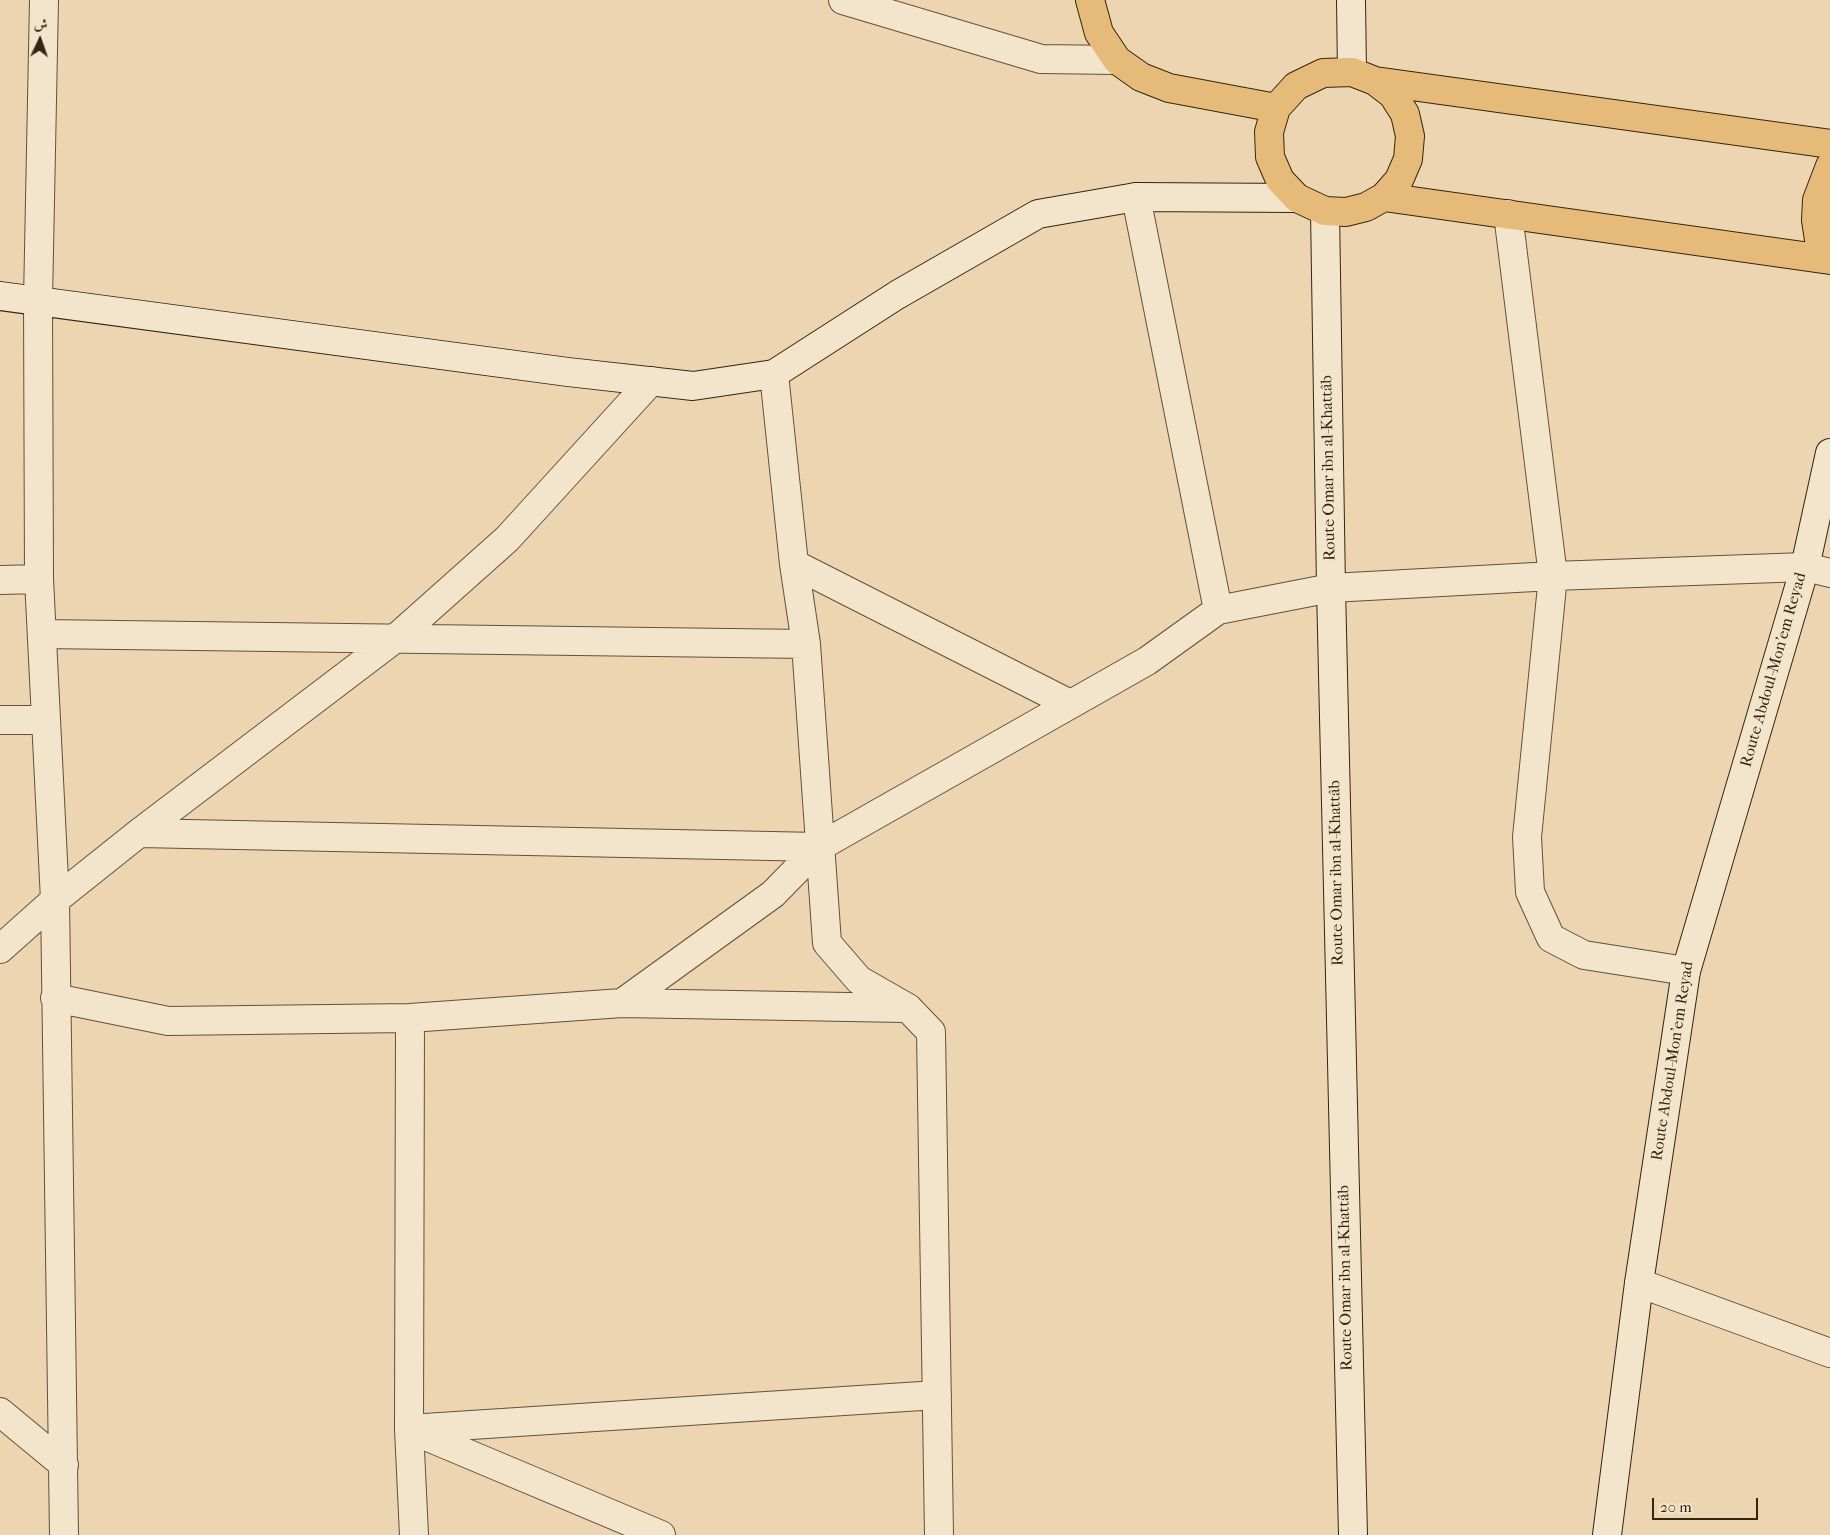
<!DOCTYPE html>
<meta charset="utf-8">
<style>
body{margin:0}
#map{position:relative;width:1830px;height:1535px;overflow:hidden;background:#edd5b1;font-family:"IM FELL French Canon",Amiri,serif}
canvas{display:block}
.north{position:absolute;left:15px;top:15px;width:50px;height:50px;-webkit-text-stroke:4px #f3e4cc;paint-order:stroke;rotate:3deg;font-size:14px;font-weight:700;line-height:20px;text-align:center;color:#342511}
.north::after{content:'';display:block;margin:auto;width:18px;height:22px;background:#342511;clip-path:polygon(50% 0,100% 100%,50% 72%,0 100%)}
.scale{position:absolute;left:1652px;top:1498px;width:106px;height:22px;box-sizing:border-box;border:2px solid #342511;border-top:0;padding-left:6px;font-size:15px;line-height:18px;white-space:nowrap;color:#342511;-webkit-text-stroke:4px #f3e4cc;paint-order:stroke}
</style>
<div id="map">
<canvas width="1830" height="1535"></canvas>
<div class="north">ش</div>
<div class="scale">20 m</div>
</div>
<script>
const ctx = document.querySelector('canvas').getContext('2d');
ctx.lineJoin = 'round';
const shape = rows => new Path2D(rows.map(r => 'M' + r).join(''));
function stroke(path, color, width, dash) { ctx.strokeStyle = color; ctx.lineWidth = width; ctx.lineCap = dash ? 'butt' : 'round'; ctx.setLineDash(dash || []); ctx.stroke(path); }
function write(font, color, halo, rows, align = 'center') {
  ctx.font = font + ' "IM FELL French Canon",serif'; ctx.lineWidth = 4; ctx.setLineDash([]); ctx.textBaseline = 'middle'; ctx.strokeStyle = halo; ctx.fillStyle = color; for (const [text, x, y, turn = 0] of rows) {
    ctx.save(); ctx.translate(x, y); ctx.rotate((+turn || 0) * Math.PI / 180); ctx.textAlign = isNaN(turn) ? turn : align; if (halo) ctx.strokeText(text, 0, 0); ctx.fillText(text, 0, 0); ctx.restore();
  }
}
const street = shape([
 [44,0,38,300,39,579,55,900,64,1535],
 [843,0,1041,59,1117,60],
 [1136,197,1218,610],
 [1508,214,1553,576,1527,837,1530,892,1551,938,1584,955,1686,971],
 [774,374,794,564,806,644,827,943,859,980,908,1008,931,1032,939,1535],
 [794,564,1070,704],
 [0,580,39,579],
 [42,634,806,644],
 [0,720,46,720],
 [139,833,819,847],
 [0,949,55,900,139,833,397,637,507,539,651,381],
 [55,998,168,1021,410,1018,622,1003,773,894,819,847,1147,661,1218,610,1331,588,1553,576,1805,567,1830,573],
 [622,1003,905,1008],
 [410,1018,409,1429,414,1535],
 [1639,1283,1830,1353],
 [0,1412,64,1465],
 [661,1535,409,1429,937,1395]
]);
const secondary = shape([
 [1351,0,1352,72],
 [1325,211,1331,588,1353,1535],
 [0,296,568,372,693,386,774,374,897,295,1038,214,1136,197,1297,198],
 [1607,1535,1639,1283,1686,971,1805,567,1830,453]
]);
const primary = shape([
 [1090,0,1099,33,1117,60,1141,77,1169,88,1276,108],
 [1375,81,1393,95,1405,114,1410,136,1408,159,1399,180,1384,197,1366,207,1346,212,1325,211,1297,198,1280,180,1270,157,1269,132,1276,108,1296,86,1323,73,1352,72,1375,81,1830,144],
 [1384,197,1830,260],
 [1825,259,1819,240,1816,220,1817,200,1830,166]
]);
stroke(street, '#625139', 30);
stroke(secondary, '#342511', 30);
stroke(primary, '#342511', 30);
stroke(street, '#f3e4cc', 28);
stroke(secondary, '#f3e4cc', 28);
stroke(primary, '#e6ba78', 28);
write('16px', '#342511', '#f3e4cc', [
 ["Route Omar ibn al-Khattâb",1329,468,-91],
 ["Route Abdoul-Mon'em Reyad",1774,670,-74],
 ["Route Omar ibn al-Khattâb",1337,873,-91],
 ["Route Abdoul-Mon'em Reyad",1673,1061,-81],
 ["Route Omar ibn al-Khattâb",1346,1278,-91]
]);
</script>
